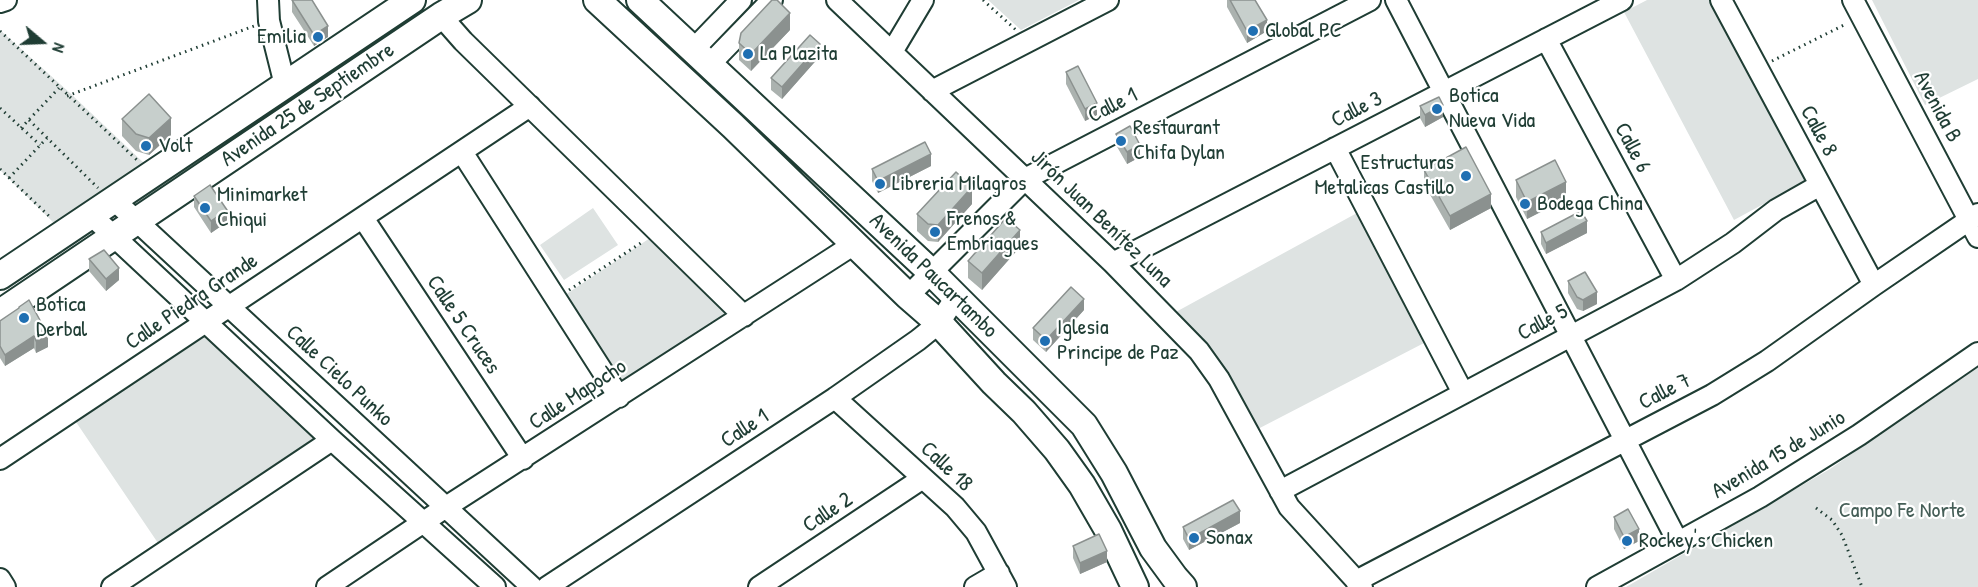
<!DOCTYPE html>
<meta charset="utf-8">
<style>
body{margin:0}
#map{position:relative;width:1978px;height:587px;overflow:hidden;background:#fff;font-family:"Patrick Hand",sans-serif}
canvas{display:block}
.north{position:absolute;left:12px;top:12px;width:60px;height:60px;-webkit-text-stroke:4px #fff;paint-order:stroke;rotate:109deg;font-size:16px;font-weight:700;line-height:24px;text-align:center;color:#1f3d34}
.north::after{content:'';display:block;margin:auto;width:21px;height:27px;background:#1f3d34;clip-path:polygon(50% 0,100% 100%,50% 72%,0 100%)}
</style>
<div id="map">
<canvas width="1978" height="587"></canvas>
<div class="north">N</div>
</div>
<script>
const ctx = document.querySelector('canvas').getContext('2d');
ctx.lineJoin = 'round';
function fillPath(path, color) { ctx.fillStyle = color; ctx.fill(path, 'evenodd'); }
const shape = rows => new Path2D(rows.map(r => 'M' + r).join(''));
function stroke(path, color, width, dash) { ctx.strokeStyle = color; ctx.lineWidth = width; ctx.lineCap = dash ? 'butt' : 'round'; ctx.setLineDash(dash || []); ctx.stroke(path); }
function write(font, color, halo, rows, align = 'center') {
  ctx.font = font + ' "Patrick Hand",sans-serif'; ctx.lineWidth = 4.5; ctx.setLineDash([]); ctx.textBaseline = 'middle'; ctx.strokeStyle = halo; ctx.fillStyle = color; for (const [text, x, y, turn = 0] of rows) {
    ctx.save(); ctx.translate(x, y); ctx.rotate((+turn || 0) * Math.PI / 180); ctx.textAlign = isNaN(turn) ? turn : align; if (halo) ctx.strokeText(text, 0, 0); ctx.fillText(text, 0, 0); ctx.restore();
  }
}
fillPath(shape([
 [988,0,1079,0,1021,30],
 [1647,0,1710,0,1806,181,1734,220,1624,12],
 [1872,0,1978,0,1978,79,1925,105],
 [0,30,70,93,146,165,57,226,0,170],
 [593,208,618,245,564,280,540,245],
 [1357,213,1424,343,1254,431,1174,313],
 [656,234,733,314,621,385,562,297],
 [204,336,317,440,160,546,76,422],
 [1978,366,1978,587,1626,587,1830,469]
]), '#dee3e2');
const minor = shape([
 [268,0,269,21,285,85],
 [837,0,1113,263,1199,351,1219,379,1289,507,1362,587],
 [1396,0,1678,542],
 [1721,0,1874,285],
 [1853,0,1978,237],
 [0,2,6,0],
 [441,16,463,41,744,316],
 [1546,39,1676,280],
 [693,50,741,0],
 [892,52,923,0],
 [709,65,772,0],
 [932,91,1108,0],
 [1335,148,1463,393],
 [462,152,619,397],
 [114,200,532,587],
 [91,215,332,440,495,587],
 [363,218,523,459],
 [1113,263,1622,0],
 [908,296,1025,179,1370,0],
 [835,398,955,507,976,532,1006,587],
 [0,459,530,106],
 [1280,491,1676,280,1733,243,1776,210,1820,185],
 [0,579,5,587],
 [1356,581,1712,395,1767,361,1874,285,1978,214],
 [112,587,332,440],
 [327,587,446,507,856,243],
 [547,587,835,398,918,340,939,323,956,297],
 [759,587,923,478],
 [975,587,999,573],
 [1597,587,1760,497,1859,435,1978,353]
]);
const major = shape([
 [597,0,733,126,908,296,939,323,994,383,1024,412,1057,450,1082,485,1108,530,1135,587],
 [640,0,931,272,1084,425,1114,473,1153,548,1175,578,1183,587],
 [0,276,412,0],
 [0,313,441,16,468,0]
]);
stroke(minor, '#1f3d34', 24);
stroke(major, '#1f3d34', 30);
stroke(shape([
 [983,0,1016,30],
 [0,31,137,160],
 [1772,61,1846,24],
 [67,96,254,26],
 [0,108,40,145],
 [29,120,98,188],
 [21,128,59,88],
 [0,169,51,218],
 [9,178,47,138],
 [569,290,644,241],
 [1816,508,1832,520,1842,535,1862,587]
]), '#1f3d34', 3, [1.5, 4.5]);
stroke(minor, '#fff', 20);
stroke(major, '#fff', 26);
fillPath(shape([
 [292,0,328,37,314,46,292,12],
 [1227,0,1255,0,1267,31,1247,43,1227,7],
 [790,30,751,71,739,60,739,43],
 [820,56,782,99,771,90,771,78],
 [1066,72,1097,115,1085,121,1066,84],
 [1420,106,1443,117,1425,127,1420,118],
 [122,119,171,135,149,155,136,151,122,136],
 [1116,134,1140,157,1127,164,1116,145],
 [931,166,878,193,872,181,872,169],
 [1424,170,1491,208,1450,230,1424,184],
 [1516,180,1566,199,1527,219,1516,197],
 [194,196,227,222,211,233,194,207],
 [972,204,938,242,928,241,917,231,917,214],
 [1541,232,1587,233,1546,254,1541,244],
 [1020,247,982,290,968,278,968,261],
 [89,259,119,280,106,291,89,271],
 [1568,281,1597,304,1583,311,1577,309,1568,293],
 [19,307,48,347,36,353,34,348,5,366,0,358,0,321,19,309],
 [1084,310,1046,352,1033,340,1033,328],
 [1614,517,1639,541,1624,549,1614,529],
 [1240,523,1189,550,1183,539,1183,527],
 [1073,546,1107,562,1080,574,1073,558]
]), '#abb2af');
fillPath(shape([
 [790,13,790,30,751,71,751,54],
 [1267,20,1267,31,1247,43,1247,31],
 [328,26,328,37,314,46,314,35],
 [820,44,820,56,782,99,782,87],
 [1097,103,1097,115,1085,121,1085,109],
 [1443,105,1443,117,1425,127,1425,115],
 [171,118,171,135,149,155,149,138],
 [1140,145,1140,157,1127,164,1127,152],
 [931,154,931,166,878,193,878,181],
 [1566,182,1566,199,1527,219,1527,202],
 [972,187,972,204,938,242,938,225],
 [1491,194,1491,208,1450,230,1450,216],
 [227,210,227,222,211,233,211,221],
 [1587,221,1587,233,1546,254,1546,243],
 [1020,230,1020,247,982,290,982,273],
 [119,268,119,280,106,291,106,279],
 [1597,292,1597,304,1583,311,1583,300],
 [1084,299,1084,310,1046,352,1046,340],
 [48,335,48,347,36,353,36,341],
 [34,336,34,348,5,366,5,355],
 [1240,511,1240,523,1189,550,1189,539],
 [1639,529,1639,541,1624,549,1624,537],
 [1107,551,1107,562,1080,574,1080,563]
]), '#8b918f');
const building = shape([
 [292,0,312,0,328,26,314,35,292,0],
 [772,0,777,0,790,13,751,54,739,43,741,33,772,0],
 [1230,0,1255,0,1267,20,1247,31,1230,0],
 [810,35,820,44,782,87,771,78,810,35],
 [1078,66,1097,103,1085,109,1066,72,1078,66],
 [149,94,171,118,149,138,136,134,122,119,149,94],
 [1439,97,1443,105,1425,115,1420,106,1439,97],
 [1130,126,1140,145,1127,152,1116,134,1130,126],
 [925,142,931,154,878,181,872,169,925,142],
 [1466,147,1491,194,1450,216,1424,170,1466,147],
 [1555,160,1566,182,1527,202,1516,180,1555,160],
 [956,172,972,187,938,225,928,224,917,214,956,172],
 [210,185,227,210,211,221,194,196,210,185],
 [1581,211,1587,221,1546,243,1541,232,1581,211],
 [1006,218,1020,230,982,273,968,261,1006,218],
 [104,250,119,268,106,279,89,259,104,250],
 [1585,272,1597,292,1583,300,1577,297,1568,281,1585,272],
 [1071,287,1084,299,1046,340,1033,328,1071,287],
 [29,300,48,335,36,341,34,336,5,355,0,346,0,321,19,308,19,307,29,300],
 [1233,500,1240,511,1189,539,1183,527,1233,500],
 [1628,509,1639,529,1624,537,1614,517,1628,509],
 [1099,534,1107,551,1080,563,1073,546,1099,534]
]);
fillPath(building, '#c7cfcc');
stroke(building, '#8b918f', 1.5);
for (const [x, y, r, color] of [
 [1253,31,6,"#1f6fb2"],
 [318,37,6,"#1f6fb2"],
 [748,54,6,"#1f6fb2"],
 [1437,109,6,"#1f6fb2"],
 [1121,141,6,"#1f6fb2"],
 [146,146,6,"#1f6fb2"],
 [1466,176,6,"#1f6fb2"],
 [880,184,6,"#1f6fb2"],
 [1525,204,6,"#1f6fb2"],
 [205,208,6,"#1f6fb2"],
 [935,232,6,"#1f6fb2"],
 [24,318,6,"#1f6fb2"],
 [1045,341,6,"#1f6fb2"],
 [1194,538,6,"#1f6fb2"],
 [1627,541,6,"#1f6fb2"]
]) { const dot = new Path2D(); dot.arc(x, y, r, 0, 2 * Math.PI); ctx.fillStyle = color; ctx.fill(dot); stroke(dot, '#fff', 2); }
write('22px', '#1f3d34', '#fff', [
 ["Global PC",1265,31],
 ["Emilia",306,37,"right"],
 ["La Plazita",760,54],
 ["Botica",1449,96],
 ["Nueva Vida",1449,121],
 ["Restaurant",1133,128],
 ["Chifa Dylan",1133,153],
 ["Volt",158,146],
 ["Estructuras",1454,163,"right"],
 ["Metalicas Castillo",1454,188,"right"],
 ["Libreria Milagros",892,184],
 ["Minimarket",217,195],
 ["Chiqui",217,220],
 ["Bodega China",1537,204],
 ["Frenos &",947,219],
 ["Embriagues",947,244],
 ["Botica",36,305],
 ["Derbal",36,330],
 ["Iglesia",1057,328],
 ["Principe de Paz",1057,353],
 ["Sonax",1206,538],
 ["Rockey's Chicken",1639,541]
], 'left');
write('22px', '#1f3d34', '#fff', [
 ["Avenida 25 de Septiembre",308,105,-34],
 ["Calle 1",1113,106,-27],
 ["Avenida B",1937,107,62],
 ["Calle 3",1357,110,-27],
 ["Calle 8",1818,131,62],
 ["Calle 6",1632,148,62],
 ["Jirón Juan Benítez Luna",1101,219,44],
 ["Avenida Paucartambo",933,276,44],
 ["Calle Piedra Grande",192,302,-34],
 ["Calle 5",1543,323,-28],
 ["Calle 5 Cruces",463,325,56],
 ["Calle Cielo Punko",339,376,43],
 ["Calle 7",1665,392,-27],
 ["Calle Mapocho",578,395,-33],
 ["Calle 1",745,429,-33],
 ["Avenida 15 de Junio",1779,455,-31],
 ["Calle 18",946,467,43],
 ["Calle 2",828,513,-34]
]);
write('22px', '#455e57', '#fff', [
 ["Campo Fe Norte",1902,511]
]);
</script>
